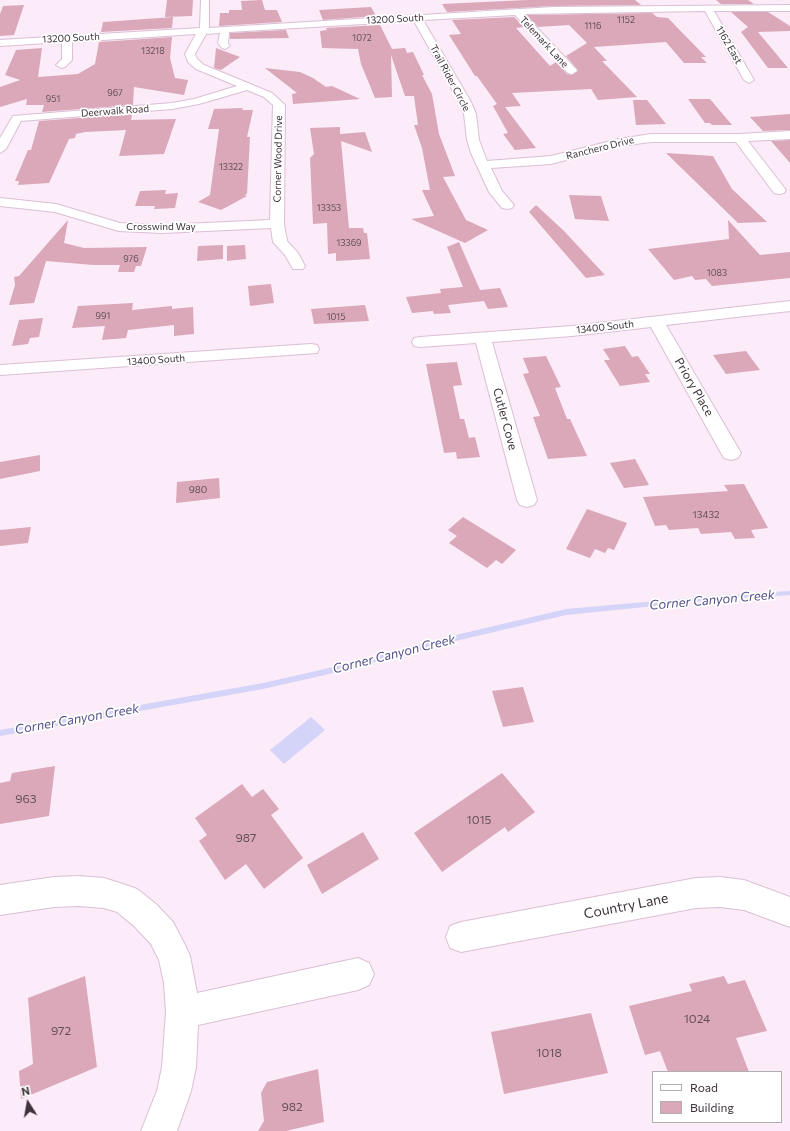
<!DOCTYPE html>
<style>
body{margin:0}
#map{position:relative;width:790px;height:1131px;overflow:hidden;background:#fcebf8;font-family:Commissioner,sans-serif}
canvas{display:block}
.legend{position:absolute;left:652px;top:1071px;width:130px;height:52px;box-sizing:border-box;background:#fff;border:1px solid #b2adb1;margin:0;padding:5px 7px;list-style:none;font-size:12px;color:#3e333c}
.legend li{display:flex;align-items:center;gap:8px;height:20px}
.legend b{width:20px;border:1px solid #b2adb1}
.north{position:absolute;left:8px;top:1083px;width:40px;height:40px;-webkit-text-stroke:3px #fff;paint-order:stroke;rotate:349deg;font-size:11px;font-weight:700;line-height:16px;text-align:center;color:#3e333c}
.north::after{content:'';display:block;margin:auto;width:14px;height:18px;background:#3e333c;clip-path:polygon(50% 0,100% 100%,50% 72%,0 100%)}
</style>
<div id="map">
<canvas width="790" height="1131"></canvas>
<ul class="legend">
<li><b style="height:5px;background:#fff"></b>Road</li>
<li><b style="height:11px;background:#daa8b8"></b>Building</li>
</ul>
<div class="north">N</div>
</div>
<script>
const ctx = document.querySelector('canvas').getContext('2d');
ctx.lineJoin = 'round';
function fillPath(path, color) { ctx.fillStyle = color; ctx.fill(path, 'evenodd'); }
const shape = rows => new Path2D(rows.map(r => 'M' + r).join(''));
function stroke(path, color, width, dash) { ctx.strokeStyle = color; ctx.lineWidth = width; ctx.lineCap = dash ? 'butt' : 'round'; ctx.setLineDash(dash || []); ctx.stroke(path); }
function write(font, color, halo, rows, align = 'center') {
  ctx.font = font + ' Commissioner,sans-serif'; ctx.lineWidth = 3.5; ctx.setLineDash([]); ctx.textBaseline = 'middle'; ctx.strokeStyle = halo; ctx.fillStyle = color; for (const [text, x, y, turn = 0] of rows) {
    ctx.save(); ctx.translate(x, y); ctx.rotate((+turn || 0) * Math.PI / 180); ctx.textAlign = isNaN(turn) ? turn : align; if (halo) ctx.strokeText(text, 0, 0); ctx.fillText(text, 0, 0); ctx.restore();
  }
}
fillPath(shape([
 [311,717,325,730,284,764,270,750]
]), '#d4d4f9');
fillPath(shape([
 [790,591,790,595,724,599,566,615,460,640,329,674,263,689,0,736,0,730,263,683,329,668,460,634,566,609,724,595,790,591]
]), '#d4d4f9');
fillPath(shape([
 [167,0,193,0,192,16,165,17],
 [262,0,265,10,277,10,282,22,219,26,220,13,229,13,229,10,242,10,241,1],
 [527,0,635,0,641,5,553,6,447,12,442,4],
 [716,0,748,0,754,4,721,4],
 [24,5,14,35,0,36,0,14,3,6],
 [371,7,376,16,323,20,319,10],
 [731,12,768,12,790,26,790,31,758,32,788,68,768,68,741,32,748,27],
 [652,13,657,17,668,18,706,57,701,57,707,63,684,63,666,42,594,47,607,61,602,61,637,97,598,100,591,89,512,93,521,106,505,107,536,148,515,150,503,134,508,133,493,106,497,104,477,76,475,76,449,35,461,34,452,20,514,17,524,27,516,28,550,66,556,62,567,74,572,75,578,70,566,56,587,43,569,25,538,27,527,15],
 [173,17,172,28,101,32,103,22],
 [380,25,392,49,405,48,407,53,413,52,424,75,422,75,432,94,439,134,455,176,443,177,466,220,488,230,465,243,411,219,434,216,422,190,430,190,422,148,414,125,418,125,414,96,405,96,391,55,392,97,375,98,361,64,358,49,322,48,320,31,327,30,326,28],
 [286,30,289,38,230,39,230,33],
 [172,37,170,58,175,78,188,80,184,95,134,87,133,105,42,112,44,105,26,105,27,99,0,107,0,87,20,80,5,75,16,50,42,48,38,77,78,74,95,64,99,42],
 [216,48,240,57,221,70,214,68],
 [265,68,300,72,313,78,326,87,332,86,360,99,293,104,292,94,297,93],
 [688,99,710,99,732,125,712,125,710,123,705,123],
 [633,100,647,100,666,124,636,125],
 [243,108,242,110,253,110,247,137,250,137,247,194,244,195,247,196,221,210,198,202,210,195,219,129,208,129,214,109],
 [132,114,131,120,176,119,164,154,119,156,126,130,85,132,76,134,75,138,69,139,49,183,18,185,19,181,15,181,28,150,31,150,39,121],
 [790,114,790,130,763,131,750,117],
 [340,127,340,134,365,132,372,152,341,141,349,228,363,228,364,233,367,233,370,259,336,261,336,253,328,254,327,223,313,224,310,158,314,154,310,128],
 [790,140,790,163,771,141],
 [666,153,713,156,732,189,767,222,738,223],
 [166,190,165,194,178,193,175,208,154,209,155,206,135,206,140,191],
 [569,195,601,196,609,221,575,219],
 [536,205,564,231,605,275,586,278,529,212],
 [68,220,64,243,84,248,147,247,141,266,136,266,134,272,118,272,120,265,93,265,46,261,34,303,9,305,15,285,14,277,19,276],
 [728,220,760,255,790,252,790,278,712,286,706,279,695,280,692,276,674,280,648,249,729,239],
 [459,242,480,290,500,288,508,307,488,309,484,301,448,305,451,313,434,314,433,311,412,313,406,297,441,293,440,289,463,287,447,247],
 [223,245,223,259,197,261,198,246],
 [245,245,246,259,227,261,227,246],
 [271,284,274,303,250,306,248,286],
 [133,303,132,310,172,306,172,309,193,307,194,334,174,336,174,325,128,330,126,338,102,340,105,326,72,328,78,306],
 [365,305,369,321,314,324,311,309],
 [43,318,39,337,30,338,28,344,12,346,19,320],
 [625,346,632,357,638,356,650,374,645,374,650,382,620,386,604,360,610,360,603,349],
 [746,351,760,370,726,374,713,355],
 [546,356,561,387,555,388,567,419,570,419,587,456,548,459,533,417,540,416,523,374,529,373,523,358],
 [457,362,462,385,453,386,460,419,464,419,469,438,475,437,480,457,457,459,456,452,444,453,426,364],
 [40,455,40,471,0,479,0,462],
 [635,459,649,485,624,488,610,463],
 [219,478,220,498,176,503,177,482],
 [744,484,768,528,751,530,755,538,735,539,731,532,701,534,698,528,669,530,666,525,655,526,643,497,728,491,724,485],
 [587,509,627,523,614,550,608,548,605,553,595,549,590,558,566,549],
 [463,517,516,550,502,564,496,560,487,568,449,543,457,536,448,530],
 [31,527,28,543,0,546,0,530],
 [523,687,534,722,503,727,492,691],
 [55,766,49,816,0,824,0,783,10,781,12,773],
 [502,773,535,812,508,832,505,827,442,872,414,833],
 [242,784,252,797,263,789,279,809,271,815,303,858,264,889,246,864,225,880,199,841,207,835,195,818],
 [363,832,379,859,322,894,307,865],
 [85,976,97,1067,21,1099,19,1071,33,1064,28,998],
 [724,976,728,984,745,980,767,1031,736,1038,749,1072,668,1072,660,1051,645,1055,629,1006,692,991,689,984],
 [591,1013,608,1073,504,1094,491,1032],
 [318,1069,324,1122,286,1131,258,1131,264,1121,261,1093,267,1082]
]), '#daa8b8');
const minor = shape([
 [201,0,209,0,209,28,553,7,790,5,790,11,714,11,754,80,749,83,744,80,705,11,524,14,576,69,577,71,572,74,568,73,515,15,423,20,471,102,476,114,479,140,487,161,551,156,619,139,651,134,739,134,790,131,790,139,748,141,786,190,784,193,779,194,774,193,736,142,651,142,620,146,551,164,491,168,502,191,514,205,512,208,507,209,502,208,489,192,471,153,467,140,464,114,459,102,414,21,229,32,228,43,230,46,225,49,222,48,218,43,220,33,206,34,195,54,197,59,204,65,272,93,285,105,284,224,287,241,298,253,305,266,303,269,293,269,285,255,273,242,271,228,162,233,119,231,55,212,0,206,0,198,56,204,120,223,162,225,270,220,273,105,264,97,247,90,199,104,172,109,21,121,6,149,0,153,0,138,13,116,172,103,194,99,237,86,196,69,188,62,185,54,196,34,72,42,72,60,65,67,61,68,56,65,62,59,62,42,0,46,0,40,200,28,201,0],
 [790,301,790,311,666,325,741,453,738,458,731,460,724,458,721,453,651,327,572,336,492,342,537,500,534,505,527,507,520,505,517,500,476,343,420,347,414,346,412,342,414,338,420,337,572,326,790,301],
 [311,344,317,345,319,349,317,353,0,375,0,365,311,344],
 [79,876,104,878,126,885,137,889,156,904,173,922,185,945,190,956,197,993,358,958,369,963,374,974,369,985,358,990,198,1025,196,1067,191,1091,177,1131,141,1131,157,1091,162,1067,166,1012,164,983,159,960,151,944,134,926,117,912,104,908,79,906,54,907,0,915,0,885,54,877,79,876],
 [720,877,744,880,790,897,790,927,744,910,720,907,696,908,461,952,450,948,446,937,450,926,461,922,696,878,720,877]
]);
stroke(minor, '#dbbfd5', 2);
fillPath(minor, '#fff');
write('9px', '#65505b', null, [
 ["1152",626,20],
 ["1116",593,26],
 ["1072",362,38],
 ["13218",153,51],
 ["967",115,93],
 ["951",53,99],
 ["13322",231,167],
 ["13353",329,208],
 ["13369",349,243],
 ["976",131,259],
 ["1083",717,273],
 ["991",103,316],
 ["1015",336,317]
]);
write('10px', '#3e333c', '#fff', [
 ["13200 South",395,19,-3],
 ["13200 South",71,38,-3],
 ["Telemark Lane",544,42,47],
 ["1162 East",729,45,60],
 ["Trail Rider Circle",450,78,62],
 ["Deerwalk Road",115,111,-4],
 ["Ranchero Drive",600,148,-14],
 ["Corner Wood Drive",278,159,-89],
 ["Crosswind Way",161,227],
 ["13400 South",605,327,-6],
 ["13400 South",156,360,-4]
]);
write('10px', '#65505b', null, [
 ["980",198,490],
 ["13432",706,515]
]);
write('12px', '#3e333c', '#fff', [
 ["Priory Place",694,387,60],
 ["Cutler Cove",505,419,75]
]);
write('12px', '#65505b', null, [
 ["963",26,799],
 ["1015",479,820],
 ["987",246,838],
 ["1024",697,1019],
 ["972",61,1031],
 ["1018",549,1053],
 ["982",292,1107]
]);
write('italic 13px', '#534f89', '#fff', [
 ["Corner Canyon Creek",712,600,-5],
 ["Corner Canyon Creek",394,654,-14],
 ["Corner Canyon Creek",77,719,-10]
]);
write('14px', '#3e333c', '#fff', [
 ["Country Lane",626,906,-11]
]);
</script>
